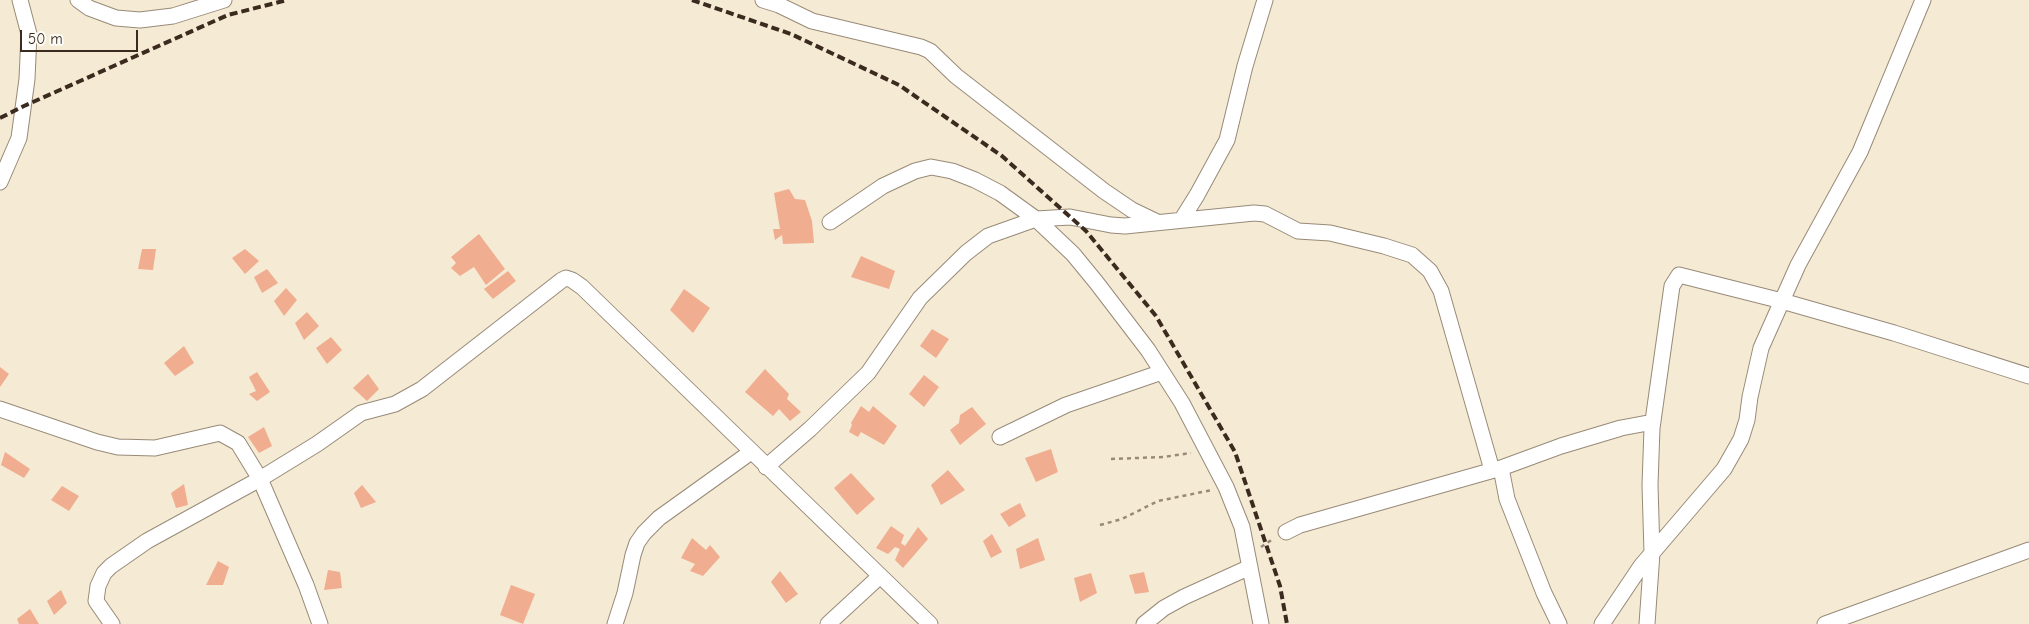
<!DOCTYPE html>
<style>
body{margin:0}
#map{position:relative;width:2029px;height:624px;overflow:hidden;background:#f5ead3;font-family:"Comic Neue",sans-serif}
canvas{display:block}
.scale{position:absolute;left:20px;top:30px;width:118px;height:22px;box-sizing:border-box;border:2px solid #3b2a1e;border-top:0;padding-left:6px;font-size:15px;line-height:18px;white-space:nowrap;color:#3b2a1e;-webkit-text-stroke:4px #fdfcf7;paint-order:stroke}
</style>
<div id="map">
<canvas width="2029" height="624"></canvas>
<div class="scale">50 m</div>
</div>
<script>
const ctx = document.querySelector('canvas').getContext('2d');
ctx.lineJoin = 'round';
function fillPath(path, color) { ctx.fillStyle = color; ctx.fill(path, 'evenodd'); }
const shape = rows => new Path2D(rows.map(r => 'M' + r).join(''));
function stroke(path, color, width, dash) { ctx.strokeStyle = color; ctx.lineWidth = width; ctx.lineCap = dash ? 'butt' : 'round'; ctx.setLineDash(dash || []); ctx.stroke(path); }
fillPath(shape([
 [789,189,795,199,805,200,812,221,814,243,783,244,782,235,775,240,773,229,780,229,774,193],
 [479,234,505,269,486,285,474,267,460,276,451,268,456,263,451,257],
 [142,249,156,249,153,270,138,269],
 [245,249,259,261,245,274,232,258],
 [861,256,895,271,889,289,851,277],
 [267,269,278,283,262,293,254,277],
 [508,271,516,281,493,299,484,289],
 [286,288,297,300,284,316,274,301],
 [684,289,710,308,693,333,670,310],
 [307,312,319,326,304,340,295,323],
 [932,329,949,339,936,358,920,346],
 [331,337,342,350,327,364,316,348],
 [184,346,194,363,175,376,164,363],
 [0,367,9,374,0,387],
 [765,369,789,394,787,399,801,412,790,421,779,409,773,416,745,392],
 [257,372,270,392,257,401,249,394,256,391,249,377],
 [368,374,379,389,367,401,353,388],
 [924,375,939,387,924,407,909,394],
 [861,406,869,412,873,406,897,426,884,445,861,432,858,437,849,432,852,425,851,423],
 [972,407,986,424,960,445,950,430,959,423,960,415],
 [264,427,272,446,259,453,248,437],
 [1051,449,1058,472,1036,482,1025,458],
 [5,452,30,469,24,478,1,465],
 [948,470,965,490,941,505,931,485],
 [851,473,875,499,857,515,834,488],
 [184,484,188,505,176,508,171,493],
 [362,485,376,502,361,508,354,493],
 [62,486,79,496,69,511,51,500],
 [1020,503,1026,516,1009,527,1000,514],
 [891,526,904,535,901,543,905,546,918,527,928,539,903,568,895,560,900,549,895,547,888,554,876,548],
 [992,534,1002,552,991,558,983,541],
 [692,538,706,550,710,545,720,557,703,576,690,571,695,564,681,558],
 [1038,538,1045,560,1020,569,1016,549],
 [218,561,229,567,223,585,206,585],
 [328,570,340,572,342,588,324,590],
 [780,571,798,594,786,603,771,582],
 [1144,572,1149,592,1135,594,1129,575],
 [1091,573,1097,593,1080,602,1074,578],
 [511,585,535,594,523,624,500,615],
 [61,590,67,603,54,615,47,601],
 [30,609,39,624,19,624,17,619]
]), '#f0ad90');
const street = shape([
 [78,0,89,8,116,18,140,20,173,16,224,0],
 [763,0,779,5,812,21,921,47,930,51,956,76,1104,191,1132,210,1157,222],
 [0,182,19,138,27,79,29,34,20,0],
 [1182,219,1197,195,1227,140,1245,66,1265,0],
 [830,222,883,186,915,171,931,167,952,171,975,180,1000,193,1036,219,1073,254,1096,282,1148,350,1182,403,1226,487,1242,527,1261,624],
 [0,409,97,442,118,447,155,448,220,433,238,443,260,479,317,444,361,413,395,404,422,389,562,280,566,278,572,280,582,287,930,624],
 [1000,437,1066,405,1162,372],
 [766,467,810,429,868,373,920,298,966,253,988,236,1036,219,1070,217,1111,225,1125,226,1254,213,1265,214,1298,231,1330,233,1384,246,1412,255,1430,271,1441,291,1492,470],
 [1501,468,1507,499,1544,593,1559,624],
 [1286,532,1300,525,1501,468,1561,446,1621,428,1653,422],
 [112,624,96,601,98,586,104,573,111,566,147,541,260,479,306,585,320,624],
 [615,624,625,593,633,555,637,543,644,533,659,518,751,452],
 [828,624,879,577],
 [1144,624,1164,608,1184,597,1250,567],
 [1602,624,1641,566,1724,469,1741,439,1747,420,1750,397,1761,348,1798,265,1860,152,1923,0],
 [1647,624,1652,553,1650,485,1652,428,1672,286,1679,275,1782,301,1894,333,2029,376],
 [1825,624,2029,550]
]);
stroke(street, '#988a78', 17);
stroke(shape([
 [1111,459,1163,457,1191,453],
 [1100,525,1122,519,1158,501,1212,490],
 [1261,547,1273,539]
]), '#988a78', 2.5, [4, 4]);
stroke(street, '#fff', 15);
stroke(shape([
 [692,0,791,34,899,85,1002,156,1086,231,1156,316,1235,452,1280,586,1287,624],
 [0,118,24,106,228,15,287,0]
]), '#3b2a1e', 4, [8, 4]);
</script>
